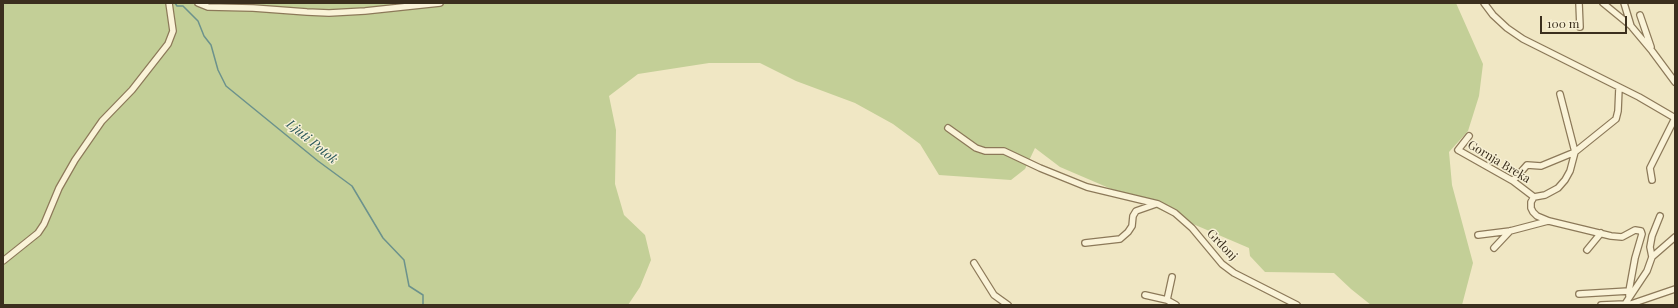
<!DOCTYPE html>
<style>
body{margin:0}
#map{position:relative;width:1678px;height:308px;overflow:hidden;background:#f0e7c4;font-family:"Playfair Display",serif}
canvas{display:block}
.frame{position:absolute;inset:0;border:4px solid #3b2f1e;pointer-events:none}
.scale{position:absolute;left:1540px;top:16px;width:87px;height:18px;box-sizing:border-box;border:2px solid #3b2f1e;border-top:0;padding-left:5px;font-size:12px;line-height:14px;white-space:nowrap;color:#3b2f1e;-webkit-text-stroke:3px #f7f0d4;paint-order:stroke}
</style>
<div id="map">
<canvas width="1678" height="308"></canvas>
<div class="frame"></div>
<div class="scale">100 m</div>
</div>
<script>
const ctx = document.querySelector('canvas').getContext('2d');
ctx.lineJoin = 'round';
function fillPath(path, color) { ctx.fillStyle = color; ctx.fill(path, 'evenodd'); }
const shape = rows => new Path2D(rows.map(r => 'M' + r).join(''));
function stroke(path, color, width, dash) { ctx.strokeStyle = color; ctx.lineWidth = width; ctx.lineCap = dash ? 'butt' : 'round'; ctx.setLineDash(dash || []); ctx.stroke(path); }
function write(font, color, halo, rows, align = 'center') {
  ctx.font = font + ' "Playfair Display",serif'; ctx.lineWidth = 3; ctx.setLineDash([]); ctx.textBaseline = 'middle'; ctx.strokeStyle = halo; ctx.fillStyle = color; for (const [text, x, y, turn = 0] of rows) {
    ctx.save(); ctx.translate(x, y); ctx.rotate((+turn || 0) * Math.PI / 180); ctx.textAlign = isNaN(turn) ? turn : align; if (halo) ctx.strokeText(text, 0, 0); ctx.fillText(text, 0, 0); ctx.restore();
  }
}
fillPath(shape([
 [3,3,1456,3,1483,64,1479,96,1468,131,1449,152,1452,185,1473,263,1462,305,1371,305,1351,289,1334,273,1265,272,1250,256,1249,248,1060,167,1035,148,1025,169,1011,180,939,175,920,144,893,124,855,103,796,81,760,63,709,63,638,74,609,96,616,130,615,184,624,215,645,235,651,260,640,287,628,305,3,305]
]), '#c3cf97');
stroke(shape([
 [175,3,177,6,183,6,198,21,204,36,211,45,218,70,226,86,318,161,352,186,383,238,404,260,409,286,423,295,423,305]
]), '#6c928c', 1.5);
const minor = shape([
 [198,3,208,7,253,8,307,12,329,13,365,11,440,3],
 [1484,3,1493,15,1507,28,1523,39,1639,97,1675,118],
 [1579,3,1580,27],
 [1603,3,1631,26,1652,51,1675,82],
 [1624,3,1631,26],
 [1640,15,1651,47],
 [948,128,976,148,985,151,1004,151,1040,168,1087,187,1158,204,1175,213,1192,228,1222,264,1234,273,1297,305],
 [1469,136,1458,150,1513,181,1534,197],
 [1652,180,1650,168,1675,118],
 [1513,181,1527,165,1541,166,1575,152,1616,119,1618,111,1619,88],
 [1534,197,1531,202,1531,208,1533,212,1537,216,1549,221,1611,236,1622,237,1635,230,1641,231,1642,234,1635,258,1629,291,1629,296],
 [1534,197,1545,195,1558,188,1565,180,1570,171,1575,152,1560,94],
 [1478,235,1510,231,1548,221],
 [1085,243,1120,239,1128,232,1132,226,1133,216,1136,211,1156,204],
 [1494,248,1510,231],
 [1587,250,1601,233],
 [1652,257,1675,237],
 [3,261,38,233,44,224,59,188,75,160,102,121,132,90,168,44,173,31,169,3],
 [974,263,994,295,1008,305],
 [1172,277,1167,300,1176,305],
 [1579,294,1629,291],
 [1145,295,1167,300],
 [1625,304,1631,304,1675,289],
 [1601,305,1625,304,1647,271,1652,257,1650,247,1652,236,1660,216]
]);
stroke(minor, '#8c7959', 8);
stroke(minor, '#faf3d8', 5.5);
write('12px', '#3b2f1e', '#f7f0d4', [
 ["Gornja Breka",1499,162,31],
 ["Grdonj",1222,245,46]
]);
write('italic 13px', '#2d5a5c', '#f7f0d4', [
 ["Ljuti Potok",312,142,39]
]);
</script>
